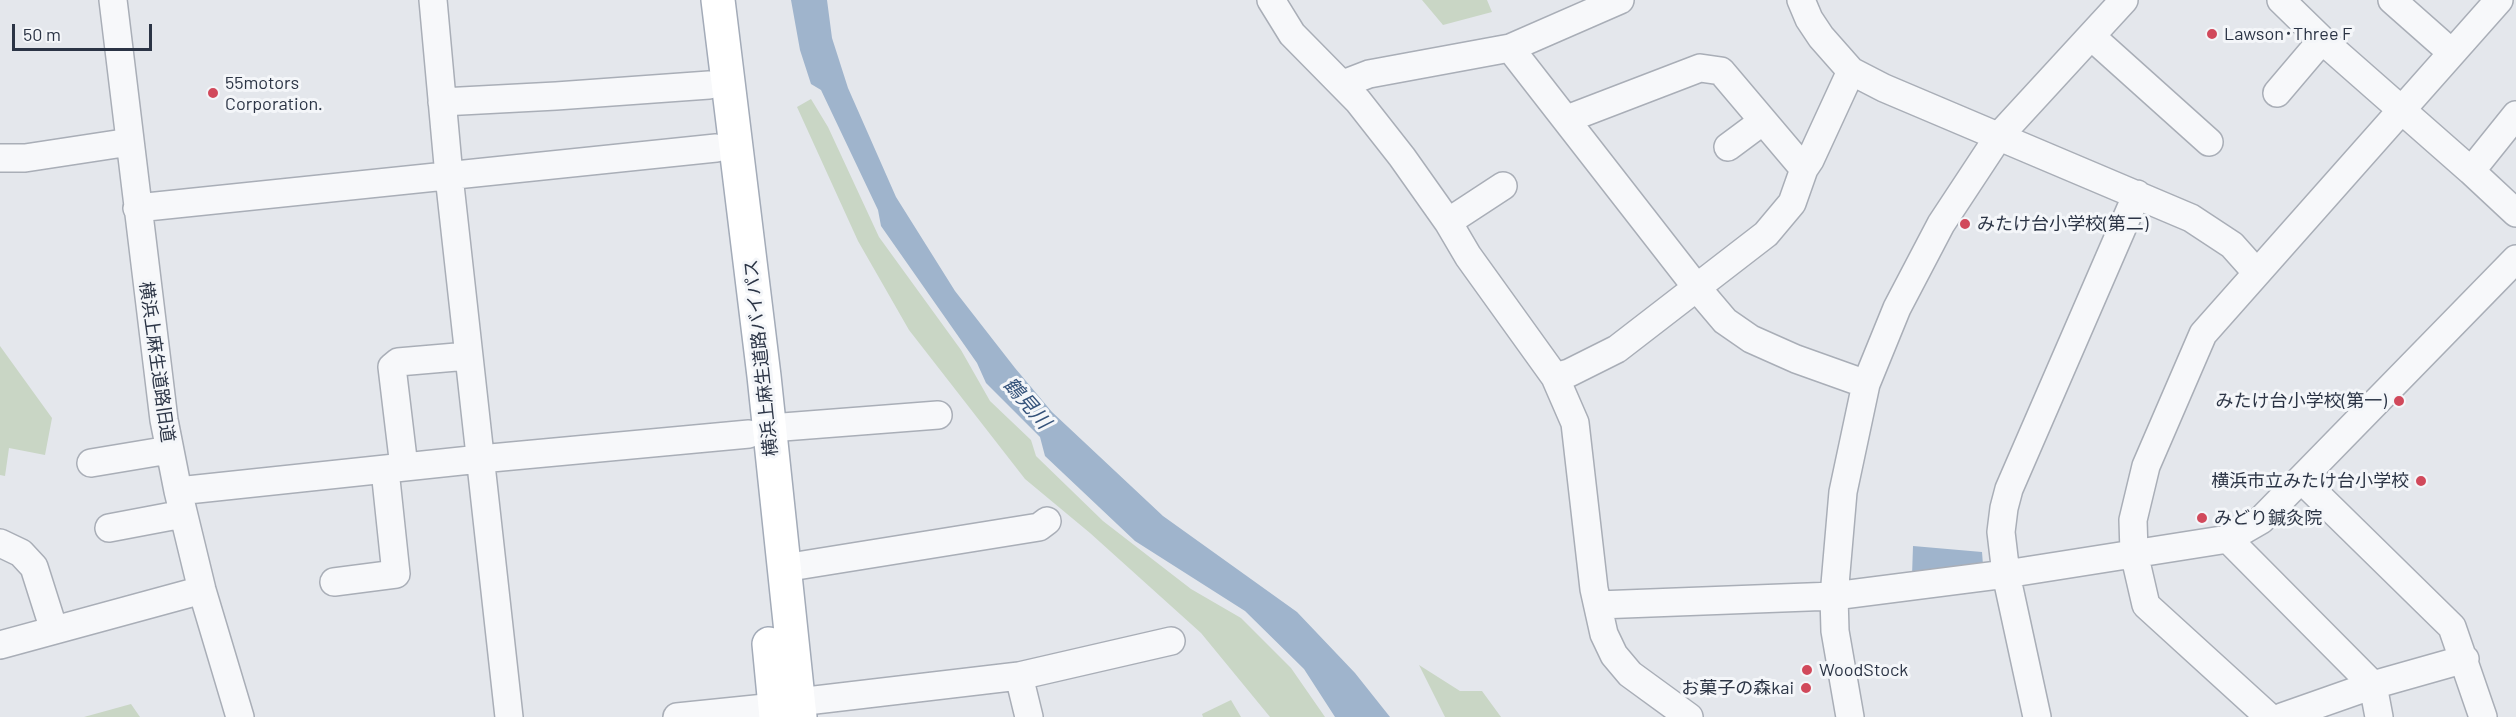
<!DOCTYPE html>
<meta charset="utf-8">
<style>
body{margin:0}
#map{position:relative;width:2516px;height:717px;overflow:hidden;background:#e4e7ec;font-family:Barlow,sans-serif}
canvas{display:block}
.scale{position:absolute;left:12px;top:24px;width:140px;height:27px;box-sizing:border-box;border:3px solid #2b3445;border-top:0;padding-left:8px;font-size:18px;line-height:21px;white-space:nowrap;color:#2b3445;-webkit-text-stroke:4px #f4f6f9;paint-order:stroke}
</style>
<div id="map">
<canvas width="2516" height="717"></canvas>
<div class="scale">50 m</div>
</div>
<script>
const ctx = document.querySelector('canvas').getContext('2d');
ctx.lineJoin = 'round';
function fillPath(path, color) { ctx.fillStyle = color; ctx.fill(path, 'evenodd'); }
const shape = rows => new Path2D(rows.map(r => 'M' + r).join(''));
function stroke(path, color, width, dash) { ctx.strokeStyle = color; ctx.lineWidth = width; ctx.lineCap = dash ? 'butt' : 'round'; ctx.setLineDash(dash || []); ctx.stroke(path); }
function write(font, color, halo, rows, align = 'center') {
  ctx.font = font + ' Barlow,"Noto Sans JP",sans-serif'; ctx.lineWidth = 6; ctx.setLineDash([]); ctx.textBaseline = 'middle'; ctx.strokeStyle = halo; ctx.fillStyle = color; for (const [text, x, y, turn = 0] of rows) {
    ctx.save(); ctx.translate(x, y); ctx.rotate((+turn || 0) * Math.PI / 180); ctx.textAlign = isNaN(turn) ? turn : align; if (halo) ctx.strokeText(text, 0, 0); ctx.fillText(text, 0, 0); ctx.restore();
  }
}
fillPath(shape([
 [1422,0,1487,0,1492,12,1443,25],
 [811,99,828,127,879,237,961,350,990,401,1031,440,1036,456,1103,521,1191,589,1241,618,1291,668,1325,717,1270,717,1201,633,1090,533,1025,479,909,330,858,241,797,107],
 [0,346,52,418,45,455,9,448,5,476,0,475],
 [1419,665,1460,691,1482,691,1501,717,1445,717],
 [1231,700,1241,717,1203,717,1202,714],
 [131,704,140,717,84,717]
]), '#c9d6c5');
fillPath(shape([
 [791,0,827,0,832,38,848,88,896,197,955,291,1015,368,1052,412,1163,516,1297,612,1355,673,1390,717,1335,717,1304,669,1245,611,1135,541,1045,456,1040,437,986,383,977,363,881,226,878,210,821,90,811,84,800,50],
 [1913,546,1982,552,1983,565,1912,576]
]), '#9fb4cc');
const minor = shape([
 [113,0,164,420,178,491,202,590,240,717],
 [433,0,449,176,509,717],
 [1271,0,1292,34,1358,101,1402,157,1448,222,1468,256,1555,377,1575,423,1594,589,1604,634,1614,655,1630,674,1689,717],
 [1801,0,1809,19,1821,37,1851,71,1884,88,2191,218,2232,245,2257,273],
 [2281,0,2322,40,2471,171,2516,213],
 [2392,0,2452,53],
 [2092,37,2209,142],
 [1510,48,1620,0],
 [1343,84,1369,74,1510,48,1697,288,1725,321,1751,339,1796,359,1866,384],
 [2277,93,2322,40],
 [442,102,556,96,709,85],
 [1567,119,1700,68,1721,71,1804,169],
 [1728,147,1763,121],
 [0,158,25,158,130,142],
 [2471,171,2516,115],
 [137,208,716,148],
 [1448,222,1503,186],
 [1555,377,1569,373,1617,349,1766,234,1792,203,1804,169,1810,160,1851,71],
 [770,428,938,415],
 [91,463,169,450],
 [404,467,392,367,398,362,468,356],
 [2302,480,2452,627,2483,717],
 [178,491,480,459,749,434],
 [109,528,183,514],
 [2228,539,2373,685,2379,717],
 [0,543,21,553,34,567,54,630],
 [784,568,1039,527,1047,521],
 [334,582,396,574,385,470],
 [1598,605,1834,596,2006,574,2228,539,2261,520,2516,259],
 [0,645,202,590],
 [1019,676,1029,717],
 [798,702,1019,676,1171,641],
 [677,717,775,707],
 [1850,717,1835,631,1834,596,1843,492,1866,384,1897,308,1941,224,1999,136,2124,0],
 [2037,717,2006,574,2001,532,2004,508,2009,489,2137,194],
 [2269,717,2146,605,2134,553,2133,520,2146,466,2203,334,2499,0],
 [2282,717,2373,685,2465,659]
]);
const major = shape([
 [718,0,764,376,800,717],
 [769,644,776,717]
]);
stroke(minor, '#a9aeb7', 30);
stroke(major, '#a3abb8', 36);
stroke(minor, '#f7f8fa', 27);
stroke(major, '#fff', 33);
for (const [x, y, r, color] of [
 [2212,34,6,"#d1495b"],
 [213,93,6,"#d1495b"],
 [1965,224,6,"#d1495b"],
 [2399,401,6,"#d1495b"],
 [2421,481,6,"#d1495b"],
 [2202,518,6,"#d1495b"],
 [1807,670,6,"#d1495b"],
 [1806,688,6,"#d1495b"]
]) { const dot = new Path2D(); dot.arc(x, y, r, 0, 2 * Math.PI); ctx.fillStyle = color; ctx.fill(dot); stroke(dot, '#f4f6f9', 2); }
write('18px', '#2b3445', '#f4f6f9', [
 ["Lawson･Three F",2224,34],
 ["55motors",225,83],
 ["Corporation.",225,104],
 ["みたけ台小学校(第二)",1977,224],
 ["みたけ台小学校(第一)",2387,401,"right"],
 ["横浜市立みたけ台小学校",2409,481,"right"],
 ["みどり鍼灸院",2214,518],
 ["WoodStock",1819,670],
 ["お菓子の森kai",1794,688,"right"]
], 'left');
write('18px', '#2b3445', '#f4f6f9', [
 ["横浜上麻生道路バイパス",761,358,-96],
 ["横浜上麻生道路旧道",157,362,82]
]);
write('italic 20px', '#34527a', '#f4f6f9', [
 ["鶴見川",1027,403,49]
]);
</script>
